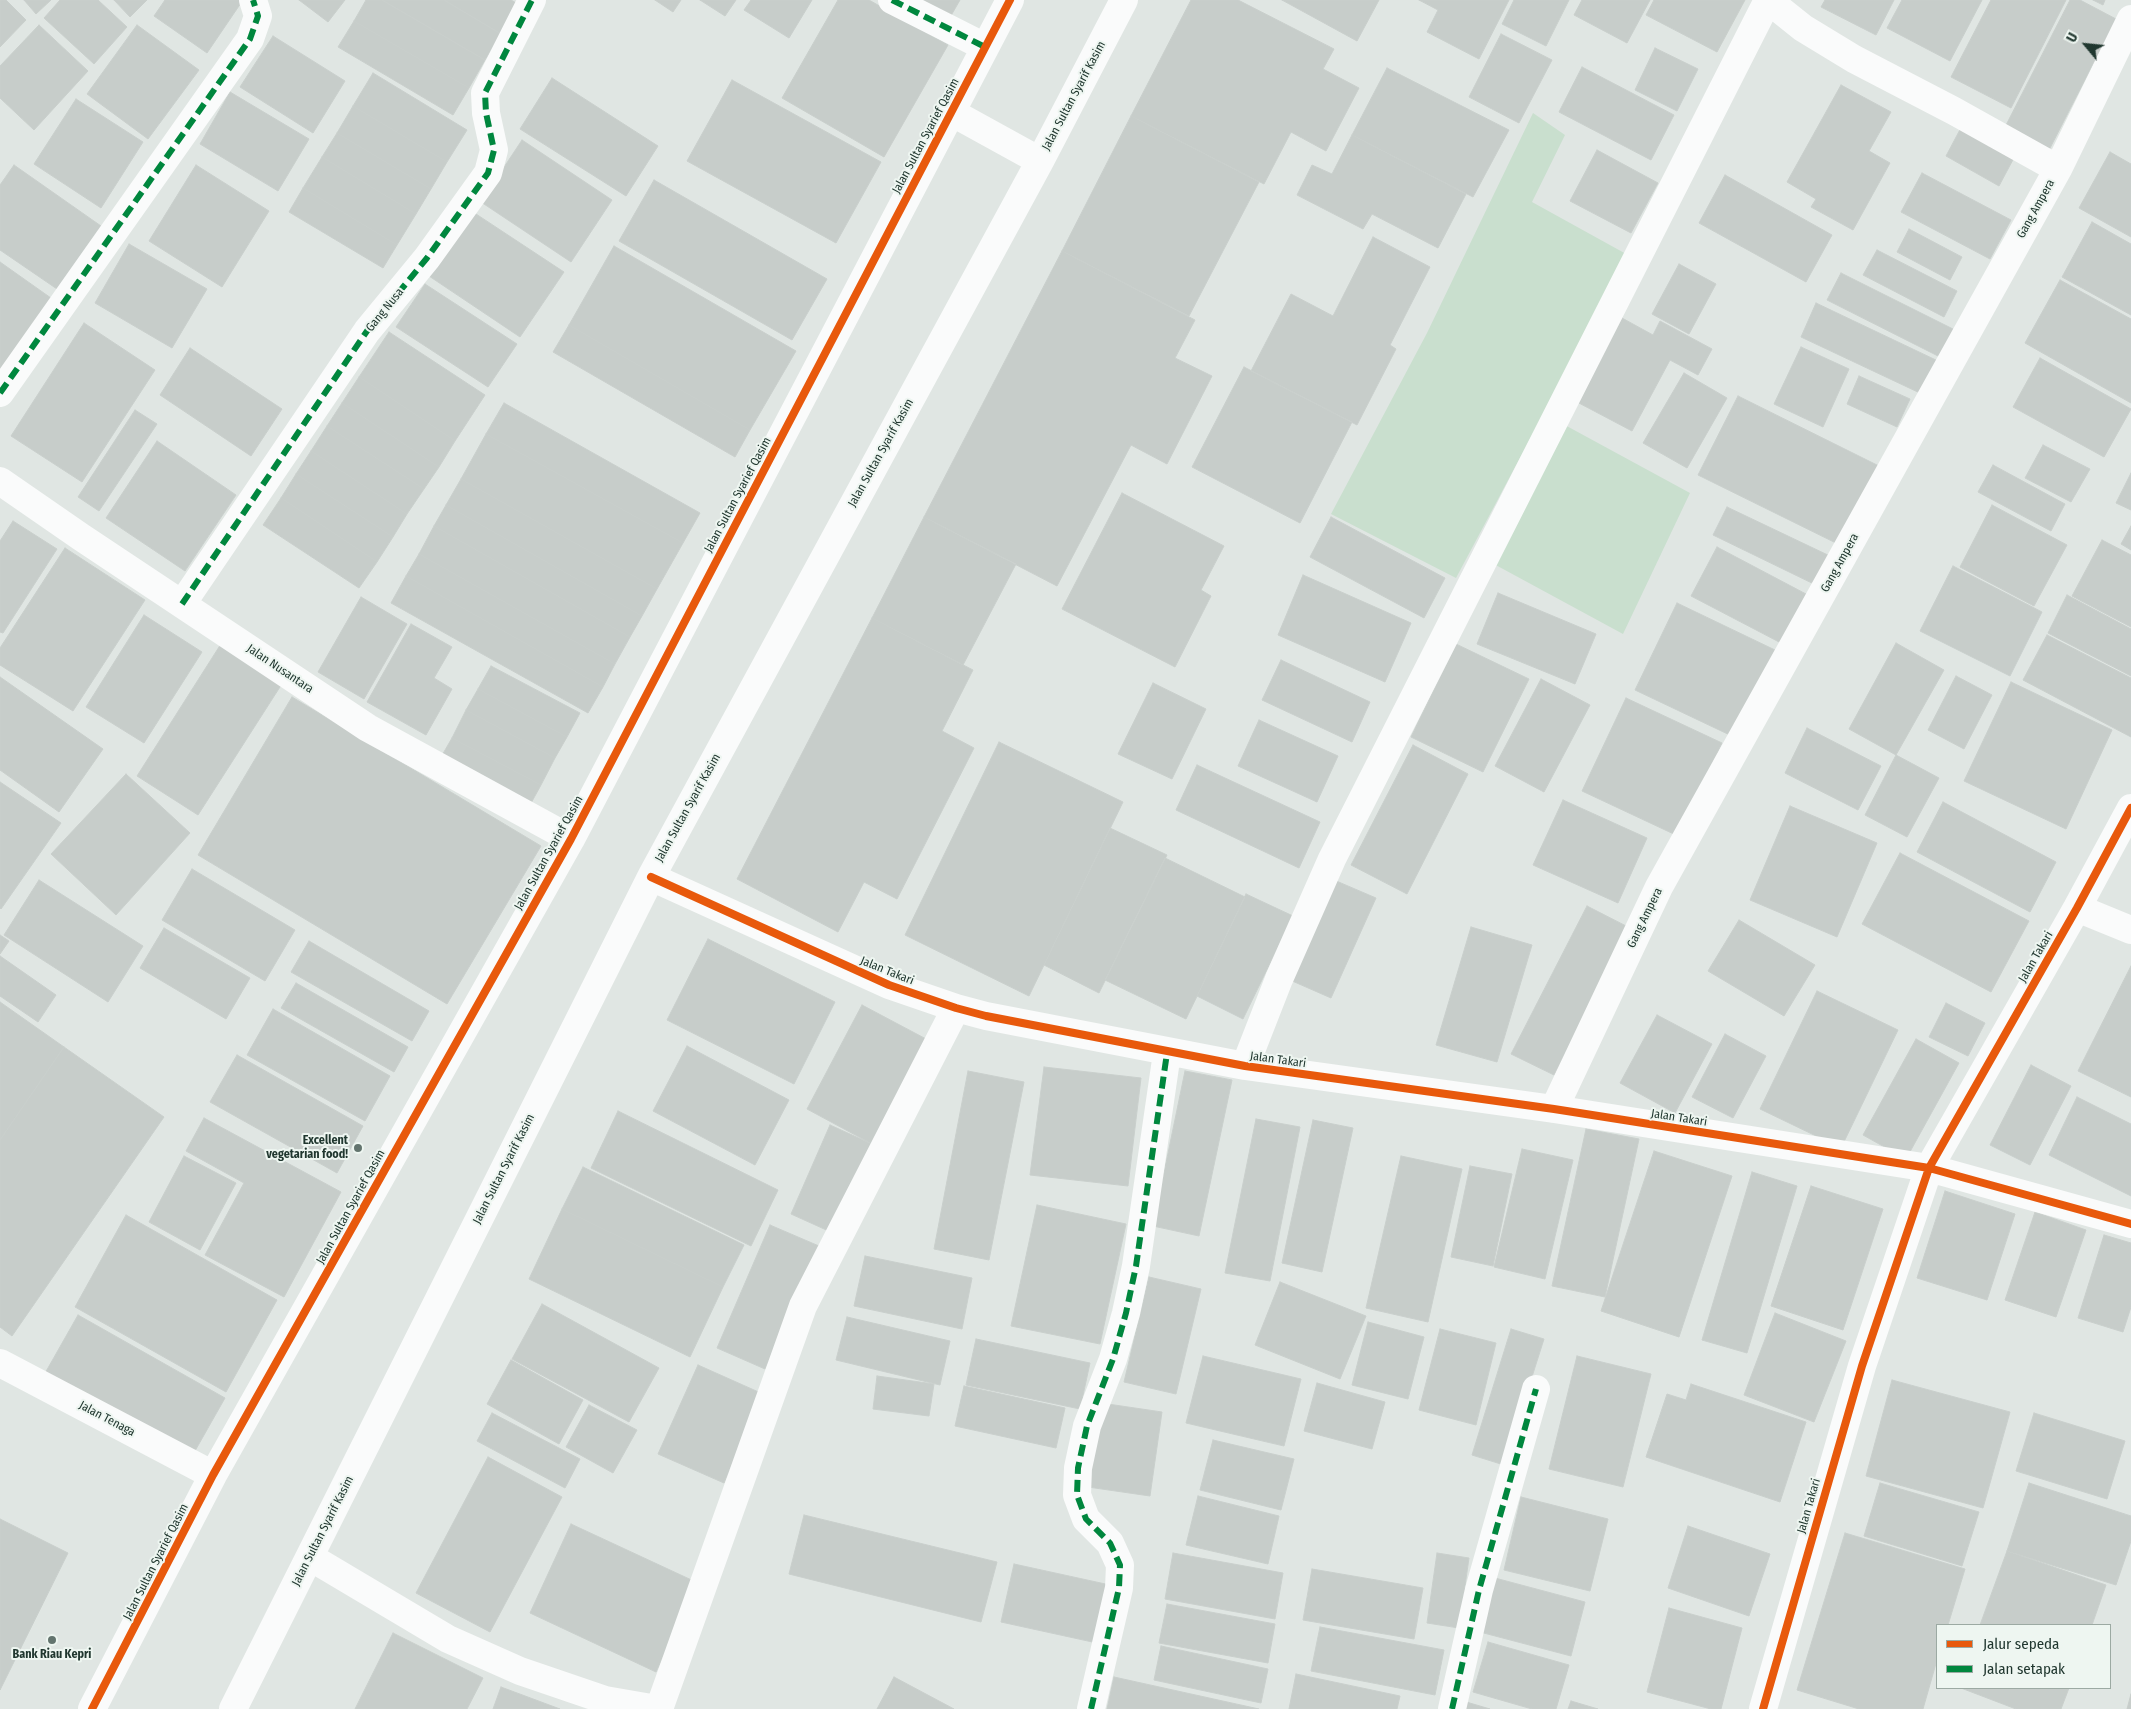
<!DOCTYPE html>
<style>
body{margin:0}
#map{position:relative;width:2131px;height:1709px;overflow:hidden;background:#e0e6e3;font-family:"Fira Sans Condensed",sans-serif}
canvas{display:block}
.legend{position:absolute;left:1936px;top:1624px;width:175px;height:65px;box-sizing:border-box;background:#eef6f1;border:1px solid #9caaa3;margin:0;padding:6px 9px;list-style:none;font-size:15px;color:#20372f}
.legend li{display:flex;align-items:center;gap:10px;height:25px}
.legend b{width:25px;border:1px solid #9caaa3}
.north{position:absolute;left:2061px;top:20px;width:50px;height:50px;-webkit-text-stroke:4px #eef6f1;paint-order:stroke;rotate:298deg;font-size:14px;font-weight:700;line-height:20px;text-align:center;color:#20372f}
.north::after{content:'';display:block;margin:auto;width:18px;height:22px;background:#20372f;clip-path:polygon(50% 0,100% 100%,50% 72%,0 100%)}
</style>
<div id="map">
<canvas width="2131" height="1709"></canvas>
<ul class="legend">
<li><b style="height:6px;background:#e8590c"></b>Jalur sepeda</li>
<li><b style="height:6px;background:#00873e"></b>Jalan setapak</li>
</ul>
<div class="north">U</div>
</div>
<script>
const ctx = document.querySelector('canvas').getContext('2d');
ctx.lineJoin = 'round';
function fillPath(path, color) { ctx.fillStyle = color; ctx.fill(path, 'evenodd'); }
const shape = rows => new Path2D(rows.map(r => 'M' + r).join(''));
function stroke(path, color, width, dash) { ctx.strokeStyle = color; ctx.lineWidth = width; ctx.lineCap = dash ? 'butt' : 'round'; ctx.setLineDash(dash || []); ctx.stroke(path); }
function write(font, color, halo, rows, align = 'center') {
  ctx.font = font + ' "Fira Sans Condensed",sans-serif'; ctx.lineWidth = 4; ctx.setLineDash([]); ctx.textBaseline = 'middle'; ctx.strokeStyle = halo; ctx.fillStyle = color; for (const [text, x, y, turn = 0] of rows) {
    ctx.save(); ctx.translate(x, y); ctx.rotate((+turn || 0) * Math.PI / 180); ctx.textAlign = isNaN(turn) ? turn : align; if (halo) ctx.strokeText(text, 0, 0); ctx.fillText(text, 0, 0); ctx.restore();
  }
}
fillPath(shape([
 [1533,113,1565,135,1532,202,1628,255,1456,578,1331,514,1427,333],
 [1563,424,1690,493,1623,634,1492,563]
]), '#c9dfce');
const building = shape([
 [0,0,6,0,26,20,0,47,0,0],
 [24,0,51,0,36,14,24,0],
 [60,0,98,0,127,27,94,64,44,18,60,0],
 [114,0,147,0,130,17,114,0],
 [165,0,243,0,207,53,154,16,165,0],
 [299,0,345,0,328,22,299,0],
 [366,0,382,0,485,60,469,88,354,21,366,0],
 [382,0,444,0,501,34,485,60,382,0],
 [444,0,511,0,518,4,501,34,444,0],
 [655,0,681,0,673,12,655,0],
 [700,0,736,0,725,16,700,0],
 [751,0,812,0,789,38,744,10,751,0],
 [838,0,869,0,948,45,884,157,782,98,838,0],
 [901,0,960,0,945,26,901,0],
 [1191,0,1238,0,1334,49,1323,69,1359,88,1326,151,1291,132,1264,184,1131,116,1191,0],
 [1282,0,1379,0,1357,41,1282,0],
 [1419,0,1509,0,1479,59,1427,32,1438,10,1419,0],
 [1514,0,1569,0,1546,46,1502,24,1514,0],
 [1582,0,1650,0,1627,43,1574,15,1582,0],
 [1654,0,1745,0,1717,52,1646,15,1654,0],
 [1825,0,1894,0,1876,35,1821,7,1825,0],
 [1902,0,1982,0,1950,61,1887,28,1902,0],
 [1991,0,2066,0,2011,108,1951,77,1991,0],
 [2070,0,2080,0,2116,19,2047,154,2003,131,2070,0],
 [2093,0,2105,0,2103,5,2093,0],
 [354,21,469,88,453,115,338,47,354,21],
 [39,25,88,71,34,130,0,98,0,66,39,25],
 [137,25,199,70,148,139,87,94,137,25],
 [1501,34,1552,60,1519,123,1469,97,1501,34],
 [273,36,345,81,313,133,240,87,273,36],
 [1655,48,1698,69,1677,111,1635,90,1655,48],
 [1582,67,1674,115,1651,160,1559,112,1582,67],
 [1387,68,1509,130,1473,197,1352,135,1387,68],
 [373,73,467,130,447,162,353,106,373,73],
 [552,78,658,146,626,196,520,129,552,78],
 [732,80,881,162,836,243,687,161,732,80],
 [1841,85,1891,112,1869,151,1890,163,1853,230,1811,207,1816,199,1787,182,1841,85],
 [230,92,309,139,278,191,200,144,230,92],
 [76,99,143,142,101,208,34,164,76,99],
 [353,106,447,162,431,189,337,133,353,106],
 [1131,116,1259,182,1189,316,1062,251,1131,116],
 [1963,124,2016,154,1999,186,1946,156,1963,124],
 [337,133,431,189,416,214,322,157,337,133],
 [1352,135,1466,194,1438,248,1372,214,1363,229,1297,195,1312,165,1332,174,1352,135],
 [522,140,612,200,571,262,481,202,522,140],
 [1597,150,1658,183,1631,233,1570,201,1597,150],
 [2110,152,2131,164,2131,237,2079,208,2110,152],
 [322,157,416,214,397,245,303,188,322,157],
 [14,165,101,226,57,289,0,250,0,185,14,165],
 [196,165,269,211,222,287,149,241,196,165],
 [1922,173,2011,220,1990,259,1901,212,1922,173],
 [1725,175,1832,235,1806,282,1699,223,1725,175],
 [654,180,827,279,792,340,619,241,654,180],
 [303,188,397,245,383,268,289,212,303,188],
 [473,212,564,272,520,337,429,276,473,212],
 [2092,222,2131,244,2131,315,2062,277,2092,222],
 [1909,229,1962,257,1950,280,1897,252,1909,229],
 [1373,237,1430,267,1390,345,1396,349,1357,425,1251,371,1291,294,1333,316,1373,237],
 [129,244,207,289,172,348,95,303,129,244],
 [614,246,796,351,750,430,569,325,614,246],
 [1877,250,1957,291,1944,317,1863,275,1877,250],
 [1062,251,1195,320,1175,358,1212,376,1167,464,1131,445,1057,586,924,517,1062,251],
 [0,262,58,303,0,371,0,262],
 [1679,264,1716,284,1689,334,1652,314,1679,264],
 [1841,273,1953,329,1940,357,1827,300,1841,273],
 [2060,280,2131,319,2131,403,2025,343,2060,280],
 [425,284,517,344,488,387,396,327,425,284],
 [1816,303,1938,361,1922,394,1801,337,1816,303],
 [1622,318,1653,335,1660,321,1712,349,1698,375,1670,360,1632,431,1577,402,1622,318],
 [84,323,155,370,82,482,11,436,84,323],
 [569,325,750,430,735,457,553,352,569,325],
 [389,332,485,395,455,441,359,377,389,332],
 [1801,347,1849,369,1823,427,1774,404,1801,347],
 [190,348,282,409,251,456,160,395,190,348],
 [2040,358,2131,409,2104,457,2013,407,2040,358],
 [1244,367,1352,422,1300,523,1192,467,1244,367],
 [1684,373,1727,398,1687,468,1643,443,1684,373],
 [1859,376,1910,399,1897,427,1847,404,1859,376],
 [359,377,455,441,439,467,342,403,359,377],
 [1738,396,1881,467,1842,546,1698,475,1738,396],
 [342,403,439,467,424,489,327,426,342,403],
 [504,403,700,513,683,543,486,434,504,403],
 [135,410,157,424,99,511,78,497,135,410],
 [327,426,424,489,407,514,311,451,327,426],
 [486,434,683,543,657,589,461,479,486,434],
 [157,441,236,495,185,571,106,518,157,441],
 [2043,445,2090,469,2071,502,2025,478,2043,445],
 [311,451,407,514,393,537,296,474,311,451],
 [1993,465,2065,504,2051,531,1978,492,1993,465],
 [2131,473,2131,510,2116,503,2131,473],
 [296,474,393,537,377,562,281,498,296,474],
 [461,479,657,589,642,616,446,505,461,479],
 [1122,493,1224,546,1201,590,1211,596,1175,667,1062,609,1122,493],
 [281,498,377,562,359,588,263,525,281,498],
 [446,505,642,616,630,637,434,526,446,505],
 [1992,505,2067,545,2034,606,1960,567,1992,505],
 [1727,507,1832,557,1818,586,1713,535,1727,507],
 [924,517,1016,564,963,665,872,618,924,517],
 [1331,517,1445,578,1424,618,1310,557,1331,517],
 [13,521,57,549,3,633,0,632,0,541,13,521],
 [434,526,630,637,615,664,419,554,434,526],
 [2131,526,2131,550,2121,544,2131,526],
 [2102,540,2131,555,2131,627,2072,596,2102,540],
 [1717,547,1806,594,1781,643,1691,596,1717,547],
 [65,548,145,600,73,711,0,665,0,648,65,548],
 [419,554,615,664,603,687,406,576,419,554],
 [1953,566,2042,612,2010,676,1920,631,1953,566],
 [1303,575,1411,623,1385,682,1278,635,1303,575],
 [406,576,603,687,588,713,391,603,406,576],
 [1498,593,1596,634,1575,684,1477,644,1498,593],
 [2067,595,2131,629,2131,676,2048,633,2067,595],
 [361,597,407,624,364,699,318,672,361,597],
 [1677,603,1775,650,1734,737,1635,690,1677,603],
 [144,615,202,652,144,743,86,707,144,615],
 [872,618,973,670,942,731,974,748,897,899,864,882,838,932,737,879,872,618],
 [411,624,452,647,434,678,452,689,426,735,367,702,411,624],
 [2047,635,2131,678,2131,737,2023,680,2047,635],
 [226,636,287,676,198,815,137,776,226,636],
 [1896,643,1944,670,1896,755,1849,729,1896,643],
 [1456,644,1529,679,1483,772,1411,737,1456,644],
 [1281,660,1370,702,1352,742,1262,700,1281,660],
 [491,666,580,713,567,737,478,689,491,666],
 [1956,676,1992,695,1964,749,1928,730,1956,676],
 [0,677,103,749,59,812,0,770,0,677],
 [1541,679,1590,705,1544,792,1495,766,1541,679],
 [2011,682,2112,730,2066,829,1964,781,2011,682],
 [1153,683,1206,709,1172,779,1118,754,1153,683],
 [478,689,567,737,555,758,466,710,478,689],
 [292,697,541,846,447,1004,198,855,292,697],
 [1626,698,1722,743,1678,836,1582,791,1626,698],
 [466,710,555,758,541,785,452,738,466,710],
 [1259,720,1338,756,1317,802,1238,766,1259,720],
 [1807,728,1881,766,1858,810,1785,773,1807,728],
 [452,738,541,785,530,805,441,757,452,738],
 [999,742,1123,802,1029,996,905,935,999,742],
 [1413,745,1468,774,1407,894,1351,865,1413,745],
 [1896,755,1939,778,1907,837,1865,815,1896,755],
 [1197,765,1320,822,1299,868,1176,810,1197,765],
 [126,774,190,833,116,915,51,854,126,774],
 [0,782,61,823,1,909,0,908,0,782],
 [1563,800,1647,838,1618,903,1533,865,1563,800],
 [1943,802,2056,862,2030,912,1917,852,1943,802],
 [1790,806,1877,843,1837,937,1750,900,1790,806],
 [1110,828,1167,855,1099,993,1044,965,1110,828],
 [1900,853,2029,921,1991,992,1862,924,1900,853],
 [1165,858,1245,897,1186,1019,1105,980,1165,858],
 [192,869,295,930,265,981,162,920,192,869],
 [39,880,143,946,108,1002,4,935,39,880],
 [1334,880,1376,898,1331,998,1290,980,1334,880],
 [1246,894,1293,916,1243,1019,1197,996,1246,894],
 [1587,906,1630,928,1554,1075,1511,1054,1587,906],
 [1739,920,1815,965,1784,1016,1708,971,1739,920],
 [1471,927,1532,945,1497,1062,1436,1045,1471,927],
 [164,928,250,978,226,1019,140,968,164,928],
 [0,935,9,941,0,954,0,935],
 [708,939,835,1002,794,1084,667,1020,708,939],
 [309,941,429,1011,412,1041,291,972,309,941],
 [0,956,56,995,38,1022,0,996,0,956],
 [2131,966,2131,1097,2078,1071,2131,966],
 [296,983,408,1047,394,1072,281,1008,296,983],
 [1817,991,1898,1030,1841,1148,1760,1109,1817,991],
 [0,1002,64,1047,0,1140,0,1002],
 [1946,1003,1985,1023,1968,1056,1929,1037,1946,1003],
 [862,1005,928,1040,872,1144,807,1109,862,1005],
 [273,1009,390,1076,365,1121,247,1055,273,1009],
 [1657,1015,1712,1044,1675,1113,1620,1083,1657,1015],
 [1725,1034,1766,1056,1733,1118,1692,1097,1725,1034],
 [1916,1039,1959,1063,1906,1159,1863,1135,1916,1039],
 [687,1046,789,1100,755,1165,653,1111,687,1046],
 [64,1047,164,1117,12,1336,0,1327,0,1140,64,1047],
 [237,1055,363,1126,337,1173,210,1102,237,1055],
 [2031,1065,2071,1086,2030,1165,1990,1145,2031,1065],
 [1044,1067,1141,1078,1128,1186,1030,1175,1044,1067],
 [968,1071,1024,1082,989,1260,934,1249,968,1071],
 [1185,1071,1232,1080,1199,1236,1153,1226,1185,1071],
 [2077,1097,2131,1124,2131,1196,2049,1155,2077,1097],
 [618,1111,778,1190,751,1246,591,1168,618,1111],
 [204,1118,341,1192,284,1297,205,1255,244,1183,186,1151,204,1118],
 [1256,1119,1300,1127,1270,1281,1225,1273,1256,1119],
 [1313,1120,1353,1128,1322,1272,1282,1263,1313,1120],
 [830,1125,872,1144,833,1233,791,1214,830,1125],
 [1586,1129,1639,1139,1605,1297,1552,1286,1586,1129],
 [1522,1149,1573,1160,1545,1279,1494,1267,1522,1149],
 [1654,1151,1732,1176,1679,1337,1601,1311,1654,1151],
 [184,1156,236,1183,200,1250,149,1222,184,1156],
 [1401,1156,1462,1169,1428,1322,1366,1308,1401,1156],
 [1470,1166,1512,1174,1493,1266,1451,1257,1470,1166],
 [583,1167,744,1245,723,1287,562,1209,583,1167],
 [1752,1172,1797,1186,1747,1353,1702,1340,1752,1172],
 [1811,1186,1883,1209,1843,1330,1771,1306,1811,1186],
 [1945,1191,2015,1214,1987,1300,1917,1278,1945,1191],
 [1037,1205,1126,1224,1100,1344,1011,1326,1037,1205],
 [562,1209,723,1287,690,1357,529,1279,562,1209],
 [2035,1212,2086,1230,2056,1317,2005,1300,2035,1212],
 [126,1215,277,1300,226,1392,75,1307,126,1215],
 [770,1225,819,1246,765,1369,717,1348,770,1225],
 [2104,1235,2131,1243,2131,1307,2123,1332,2078,1318,2104,1235],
 [865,1256,972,1278,962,1329,854,1306,865,1256],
 [1149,1277,1201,1289,1176,1394,1124,1382,1149,1277],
 [1280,1282,1366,1316,1340,1379,1255,1345,1280,1282],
 [542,1304,659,1368,629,1422,512,1359,542,1304],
 [1775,1313,1846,1341,1814,1422,1744,1395,1775,1313],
 [78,1315,225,1398,191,1458,44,1375,78,1315],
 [847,1317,950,1341,940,1385,836,1360,847,1317],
 [1368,1322,1424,1337,1408,1399,1352,1385,1368,1322],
 [1440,1329,1496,1343,1476,1425,1419,1410,1440,1329],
 [1511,1329,1544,1339,1504,1465,1472,1455,1511,1329],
 [976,1339,1090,1363,1080,1409,966,1385,976,1339],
 [1203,1356,1301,1379,1284,1446,1186,1423,1203,1356],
 [1577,1356,1651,1374,1623,1487,1549,1469,1577,1356],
 [511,1360,583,1400,559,1444,487,1404,511,1360],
 [698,1365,763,1394,724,1483,658,1454,698,1365],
 [877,1376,934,1384,929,1416,873,1409,877,1376],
 [1892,1380,2010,1412,1983,1508,1866,1476,1892,1380],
 [1317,1383,1385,1402,1372,1449,1304,1431,1317,1383],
 [1691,1384,1806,1422,1780,1502,1646,1457,1667,1394,1686,1400,1691,1384],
 [964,1386,1065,1408,1056,1448,955,1426,964,1386],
 [1101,1403,1162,1412,1150,1496,1088,1487,1101,1403],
 [589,1405,637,1430,613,1473,566,1447,589,1405],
 [492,1413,580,1459,565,1488,477,1441,492,1413],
 [2034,1413,2125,1441,2107,1499,2016,1471,2034,1413],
 [1213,1440,1294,1459,1281,1510,1200,1490,1213,1440],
 [488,1457,562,1497,490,1632,416,1593,488,1457],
 [1880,1483,1979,1512,1962,1566,1864,1536,1880,1483],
 [2029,1483,2131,1516,2131,1541,2116,1585,2007,1551,2029,1483],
 [1198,1496,1279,1516,1268,1564,1186,1545,1198,1496],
 [1521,1497,1608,1519,1590,1591,1504,1570,1521,1497],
 [804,1515,997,1562,981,1622,789,1574,804,1515],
 [0,1519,68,1553,0,1690,0,1519],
 [571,1524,698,1583,656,1672,530,1613,571,1524],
 [1688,1526,1770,1554,1749,1616,1668,1588,1688,1526],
 [1845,1533,1965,1569,1948,1625,1937,1625,1937,1660,1923,1709,1859,1709,1797,1690,1845,1533],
 [2007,1551,2106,1585,2092,1625,1980,1625,2007,1551],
 [1173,1553,1283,1573,1275,1619,1165,1599,1173,1553],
 [1437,1553,1469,1558,1459,1628,1427,1623,1437,1553],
 [1014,1564,1110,1585,1097,1643,1001,1622,1014,1564],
 [1312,1569,1423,1588,1414,1639,1303,1620,1312,1569],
 [1495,1578,1585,1602,1571,1656,1480,1632,1495,1578],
 [1167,1604,1275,1624,1268,1663,1159,1643,1167,1604],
 [1669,1608,1742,1628,1721,1709,1711,1709,1647,1692,1669,1608],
 [1320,1627,1444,1650,1435,1695,1311,1671,1320,1627],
 [393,1633,483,1678,467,1709,355,1709,393,1633],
 [1488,1642,1569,1665,1556,1709,1532,1709,1473,1692,1488,1642],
 [1161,1646,1268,1669,1261,1703,1154,1680,1161,1646],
 [1296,1674,1400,1696,1397,1709,1289,1709,1296,1674],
 [894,1677,954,1709,877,1709,894,1677],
 [1114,1677,1259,1709,1107,1709,1114,1677],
 [501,1687,560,1709,493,1709,501,1687],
 [1961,1688,2069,1688,2061,1709,2016,1709,1961,1688],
 [2131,1694,2131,1709,2127,1709,2131,1694],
 [1463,1701,1490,1709,1460,1709,1463,1701],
 [1571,1701,1598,1709,1568,1709,1571,1701]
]);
fillPath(building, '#c7cdca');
stroke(building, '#c9cfcc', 1);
stroke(shape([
 [892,0,985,47],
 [951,112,1040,161],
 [0,393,250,39,258,16,253,0],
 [0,481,81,537,368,728,571,839],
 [182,604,367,331,427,258,488,173,494,150,486,113,485,93,532,0],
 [651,877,889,985,956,1008,986,1016,1245,1066,1554,1109,1929,1168,2131,1224],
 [2077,908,2131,930],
 [1245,1066,1279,979,1332,859,1768,0,1803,28,1854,59,1954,111,2058,169],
 [1554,1109,1659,887,2058,169,2131,19],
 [0,1363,213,1475],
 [310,1557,448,1639,520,1671,605,1700,657,1709],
 [92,1709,213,1475,571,839,1010,0],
 [233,1709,651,877,1040,161,1124,0],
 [659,1709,803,1306,956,1008],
 [1091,1709,1119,1588,1120,1565,1110,1543,1086,1519,1077,1495,1078,1468,1087,1426,1113,1359,1126,1313,1136,1266,1167,1053],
 [1452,1709,1479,1590,1536,1389],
 [1763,1709,1862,1366,1929,1168,2077,908,2131,808]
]), '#fafbfb', 28);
stroke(shape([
 [892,0,985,47],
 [0,393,250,39,258,16,253,0],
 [182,604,367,331,427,258,488,173,494,150,486,113,485,93,532,0],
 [1091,1709,1119,1588,1120,1565,1110,1543,1086,1519,1077,1495,1078,1468,1087,1426,1113,1359,1126,1313,1136,1266,1167,1053],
 [1452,1709,1479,1590,1536,1389]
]), '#00873e', 6, [12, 6]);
stroke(shape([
 [651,877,889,985,956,1008,986,1016,1245,1066,1554,1109,1929,1168,2131,1224],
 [92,1709,213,1475,571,839,1010,0],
 [1763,1709,1862,1366,1929,1168,2077,908,2131,808]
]), '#e8590c', 8);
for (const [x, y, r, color] of [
 [358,1148,5,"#63746e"],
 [52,1640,5,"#63746e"]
]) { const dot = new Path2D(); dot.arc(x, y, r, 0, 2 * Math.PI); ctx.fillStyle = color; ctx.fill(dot); stroke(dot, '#eef6f1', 2); }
write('12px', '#20372f', '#eef6f1', [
 ["Jalan Sultan Syarif Kasim",1074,96,-62],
 ["Jalan Sultan Syarief Qasim",926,136,-62],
 ["Gang Ampera",2036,209,-61],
 ["Gang Nusa",385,310,-51],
 ["Jalan Sultan Syarif Kasim",881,453,-61],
 ["Jalan Sultan Syarief Qasim",738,495,-62],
 ["Gang Ampera",1840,563,-61],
 ["Jalan Nusantara",280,669,34],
 ["Jalan Sultan Syarif Kasim",688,808,-61],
 ["Jalan Sultan Syarief Qasim",549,853,-61],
 ["Gang Ampera",1645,918,-64],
 ["Jalan Takari",2036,957,-60],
 ["Jalan Takari",887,971,22],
 ["Jalan Takari",1278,1060,8],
 ["Jalan Takari",1679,1118,9],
 ["Jalan Sultan Syarif Kasim",504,1169,-63],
 ["Jalan Sultan Syarief Qasim",351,1207,-61],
 ["Jalan Tenaga",107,1419,28],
 ["Jalan Takari",1809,1506,-74],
 ["Jalan Sultan Syarif Kasim",323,1531,-63],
 ["Jalan Sultan Syarief Qasim",156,1562,-63]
]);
write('bold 12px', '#20372f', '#eef6f1', [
 ["Excellent",348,1141],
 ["vegetarian food!",348,1155],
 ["Bank Riau Kepri",52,1655,"center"]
], 'right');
</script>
